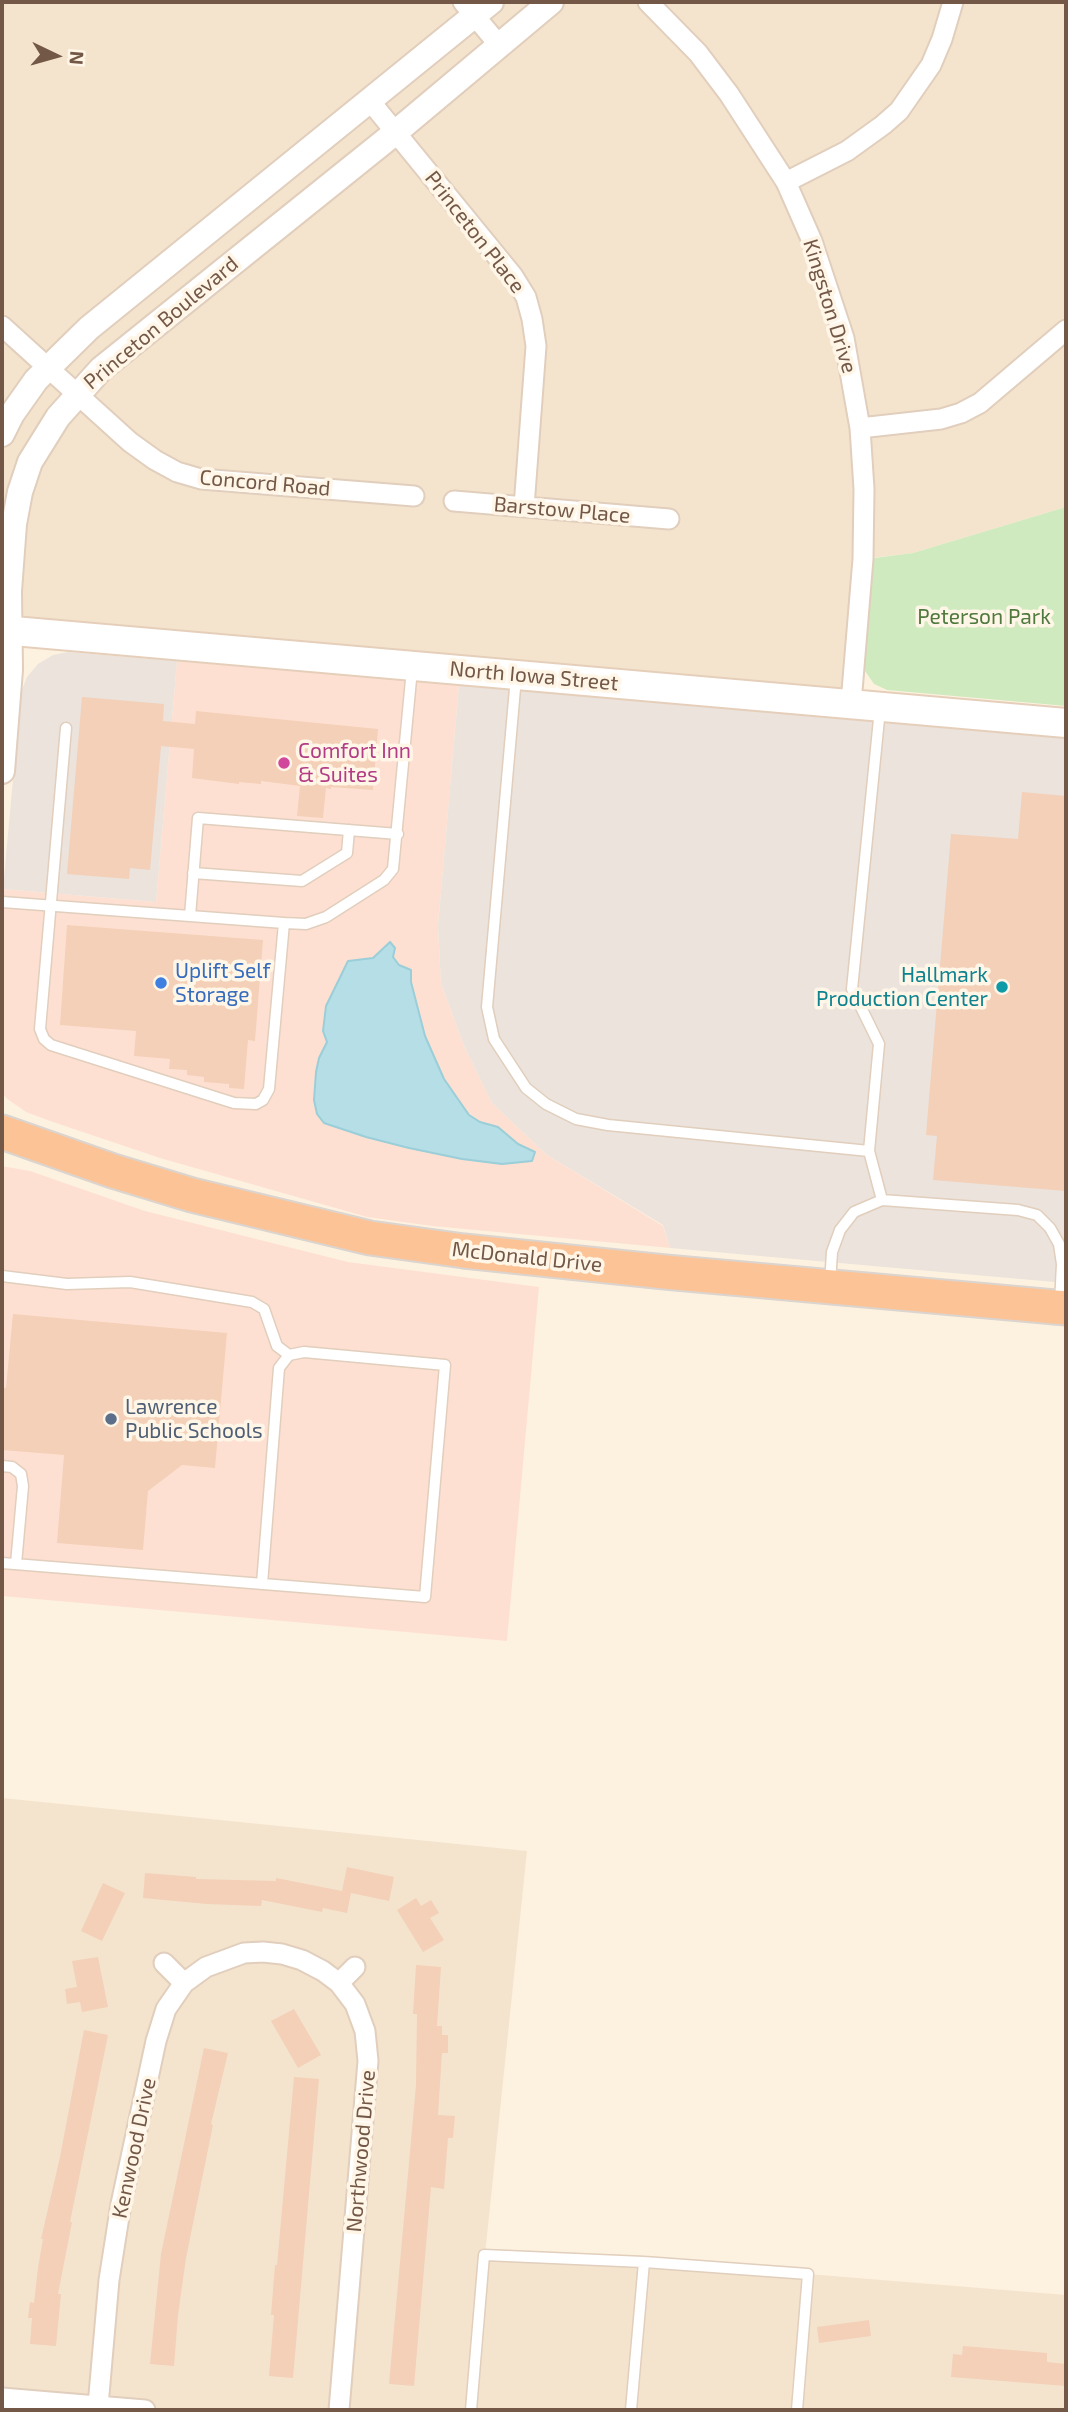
<!DOCTYPE html>
<style>
body{margin:0}
#map{position:relative;width:1068px;height:2412px;overflow:hidden;background:#fdf2e0;font-family:"Exo 2",sans-serif}
canvas{display:block}
.frame{position:absolute;inset:0;border:4px solid #745847;pointer-events:none}
.north{position:absolute;left:21px;top:21px;width:70px;height:70px;-webkit-text-stroke:5px #fff6e7;paint-order:stroke;rotate:95deg;font-size:19px;font-weight:700;line-height:28px;text-align:center;color:#745847}
.north::after{content:'';display:block;margin:auto;width:24px;height:32px;background:#745847;clip-path:polygon(50% 0,100% 100%,50% 72%,0 100%)}
</style>
<div id="map">
<canvas width="1068" height="2412"></canvas>
<div class="frame"></div>
<div class="north">N</div>
</div>
<script>
const ctx = document.querySelector('canvas').getContext('2d');
ctx.lineJoin = 'round';
function fillPath(path, color) { ctx.fillStyle = color; ctx.fill(path, 'evenodd'); }
const shape = rows => new Path2D(rows.map(r => 'M' + r).join(''));
function stroke(path, color, width, dash) { ctx.strokeStyle = color; ctx.lineWidth = width; ctx.lineCap = dash ? 'butt' : 'round'; ctx.setLineDash(dash || []); ctx.stroke(path); }
function write(font, color, halo, rows, align = 'center') {
  ctx.font = font + ' "Exo 2",sans-serif'; ctx.lineWidth = 7; ctx.setLineDash([]); ctx.textBaseline = 'middle'; ctx.strokeStyle = halo; ctx.fillStyle = color; for (const [text, x, y, turn = 0] of rows) {
    ctx.save(); ctx.translate(x, y); ctx.rotate((+turn || 0) * Math.PI / 180); ctx.textAlign = isNaN(turn) ? turn : align; if (halo) ctx.strokeText(text, 0, 0); ctx.fillText(text, 0, 0); ctx.restore();
  }
}
fillPath(shape([
 [2,2,1066,2,1066,507,913,553,863,559,851,703,2,630],
 [2,1798,527,1851,485,2255,808,2274,1066,2295,1066,2410,2,2410]
]), '#f4e4ce');
fillPath(shape([
 [177,661,459,685,438,926,441,983,464,1046,492,1103,547,1155,663,1226,670,1248,432,1226,367,1217,160,1158,50,1121,26,1112,6,1098,2,1093,3,889,156,902],
 [2,1166,30,1171,145,1211,348,1262,539,1287,507,1641,2,1596]
]), '#fee0d3');
fillPath(shape([
 [68,652,177,661,156,902,3,889,21,692,27,677,38,664,53,655],
 [459,685,1066,736,1066,1283,670,1248,663,1225,547,1155,492,1103,464,1046,441,983,438,926]
]), '#ebe3dc');
fillPath(shape([
 [1066,507,1066,706,887,690,874,684,865,671,865,660,874,558,913,553]
]), '#d0eabf');
const water = shape([
 [390,942,395,948,393,957,399,965,411,970,411,982,425,1036,444,1079,469,1115,480,1122,498,1127,518,1144,535,1152,532,1161,502,1164,462,1159,409,1148,366,1137,324,1123,317,1114,314,1100,316,1072,319,1058,327,1042,323,1031,326,1006,348,961,373,958,390,942]
]);
fillPath(water, '#b5dee6');
stroke(water, '#9aced8', 2);
fillPath(shape([
 [82,697,164,704,163,721,195,724,196,711,378,729,373,790,331,787,331,789,326,788,323,818,297,816,300,786,261,781,261,784,239,782,239,784,192,778,194,749,161,746,150,870,130,868,129,879,67,874],
 [1022,792,1066,796,1066,1191,933,1180,937,1136,926,1135,951,834,1018,839],
 [67,925,263,940,255,1041,248,1040,244,1089,229,1088,229,1084,204,1082,204,1077,187,1075,187,1070,169,1069,170,1059,134,1056,136,1031,60,1025],
 [13,1314,227,1333,215,1468,182,1465,148,1491,143,1550,57,1543,64,1455,2,1450,2,1387,6,1388],
 [347,1867,394,1877,389,1901,351,1893,347,1913,323,1908,322,1912,262,1900,261,1906,207,1904,143,1898,145,1873,196,1877,196,1879,276,1881,276,1878,342,1891],
 [103,1883,125,1893,102,1941,81,1931],
 [416,1898,421,1906,431,1900,439,1913,430,1918,444,1940,423,1952,397,1910],
 [98,1957,108,2007,82,2012,80,2002,67,2004,65,1989,77,1987,72,1961],
 [416,1965,441,1967,437,2026,442,2026,442,2035,448,2035,448,2053,442,2053,438,2115,455,2116,453,2138,448,2138,444,2189,431,2187,414,2386,389,2384,416,2085,417,2014,413,2014],
 [294,2009,321,2055,298,2068,271,2021],
 [84,2030,108,2035,70,2222,72,2222,58,2294,61,2294,56,2346,30,2344,32,2318,28,2318,30,2302,34,2303,38,2268,43,2239,41,2239,60,2157],
 [204,2048,228,2053,211,2124,213,2125,186,2258,178,2315,174,2366,150,2364,161,2254],
 [294,2077,319,2079,293,2378,269,2376,274,2315,271,2315,275,2265,277,2265],
 [869,2320,871,2336,819,2343,817,2327],
 [963,2346,1047,2353,1047,2362,1066,2364,1066,2386,951,2377,953,2354,962,2355]
]), '#f3d0b7');
const service = shape([
 [516,677,487,1007,494,1039,526,1088,546,1104,576,1119,608,1125,869,1151],
 [880,709,852,989,879,1044,869,1151,882,1200],
 [66,728,40,1029,44,1039,51,1045,234,1103,256,1104,263,1100,269,1089,284,923],
 [193,873,302,881,347,853,349,830],
 [2,902,284,923,306,924,326,917,384,880,393,869,412,669],
 [190,916,198,818,398,834],
 [2,1276,67,1284,130,1282,252,1302,264,1309,277,1346,289,1355],
 [830,1283,832,1252,840,1230,854,1212,882,1200,1018,1210,1037,1215,1050,1228,1059,1244,1062,1264,1060,1303],
 [2,1466,12,1467,21,1474,23,1486,16,1564],
 [2,1563,425,1597,445,1365,304,1352,289,1355,279,1368,262,1584],
 [471,2410,484,2255,644,2262,808,2274,797,2410],
 [631,2410,644,2262]
]);
const minor = shape([
 [463,2,499,45],
 [648,2,698,53,729,94,786,182,812,241,844,338,860,428,864,489,863,559,851,703],
 [370,101,513,276,526,297,532,319,536,346,524,507],
 [786,182,847,151,883,125,899,111,931,65,942,39,953,2],
 [2,326,130,442,155,460,177,472,201,479,414,496],
 [860,428,941,419,961,413,980,403,1066,330],
 [454,501,669,519],
 [164,1963,184,1983],
 [339,1983,355,1967],
 [2,2398,145,2410],
 [98,2406,109,2280,121,2204,156,2041,166,2009,184,1983,206,1967,244,1953,263,1952,282,1954,302,1960,323,1971,339,1983,355,2004,365,2031,368,2061,339,2410]
]);
const tertiary = shape([
 [2,434,12,414,36,380,89,328,491,2],
 [2,771,10,670,9,591,14,524,20,492,30,462,58,417,101,369,396,132,551,2]
]);
const secondary = shape([
 [2,630,1066,723]
]);
const trunk = shape([
 [2,1132,113,1171,192,1195,370,1238,464,1251,665,1272,1066,1308]
]);
stroke(service, '#e1cebc', 13);
stroke(minor, '#e1cebc', 23);
stroke(tertiary, '#e1cebc', 28);
stroke(secondary, '#e6cfba', 32);
stroke(trunk, '#dbd4cf', 37);
stroke(service, '#fff', 10);
stroke(minor, '#fff', 19);
stroke(tertiary, '#fff', 24);
stroke(secondary, '#fff', 28);
stroke(trunk, '#fcc496', 33);
for (const [x, y, r, color] of [
 [284,763,7,"#d1479c"],
 [161,983,7,"#3f7fe0"],
 [1002,987,7,"#0f9aa8"],
 [111,1419,7,"#5c6f8a"]
]) { const dot = new Path2D(); dot.arc(x, y, r, 0, 2 * Math.PI); ctx.fillStyle = color; ctx.fill(dot); stroke(dot, '#fff6e7', 2.5); }
write('21px', '#745847', '#fff6e7', [
 ["Princeton Place",475,232,52],
 ["Kingston Drive",830,306,73],
 ["Princeton Boulevard",161,323,-40],
 ["Concord Road",265,483,5],
 ["Barstow Place",562,510,5],
 ["North Iowa Street",534,676,5],
 ["McDonald Drive",527,1257,6],
 ["Kenwood Drive",134,2148,-78],
 ["Northwood Drive",361,2151,-85]
]);
write('21px', '#4f7a3f', '#fff6e7', [
 ["Peterson Park",984,617]
]);
write('21px', '#b23c85', '#fff6e7', [
 ["Comfort Inn",298,751],
 ["& Suites",298,775]
], 'left');
write('21px', '#366cbe', '#fff6e7', [
 ["Uplift Self",175,971],
 ["Storage",175,995]
], 'left');
write('21px', '#0d838f', '#fff6e7', [
 ["Hallmark",988,975],
 ["Production Center",988,999]
], 'right');
write('21px', '#4e5e75', '#fff6e7', [
 ["Lawrence",125,1407],
 ["Public Schools",125,1431]
], 'left');
</script>
